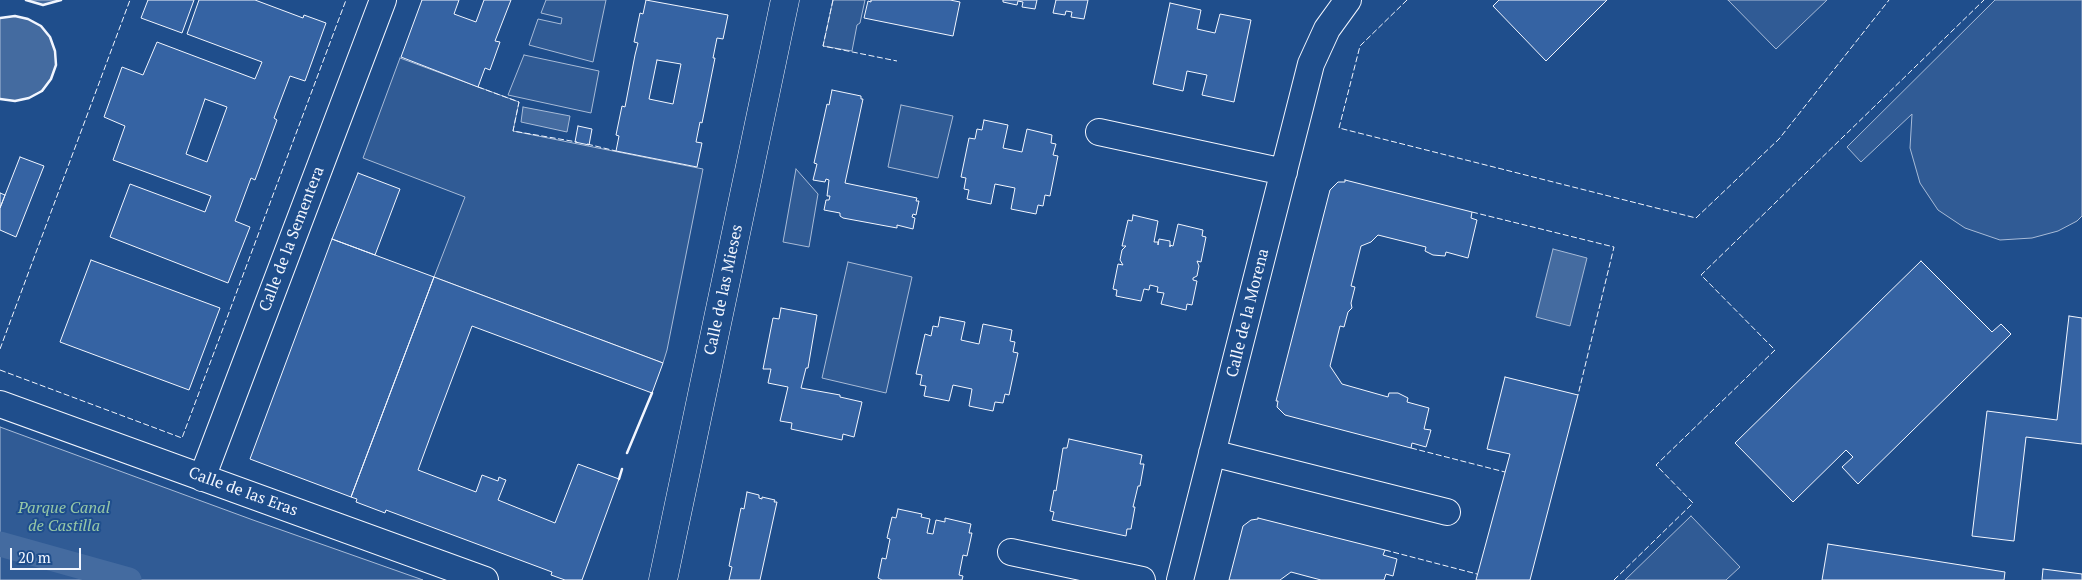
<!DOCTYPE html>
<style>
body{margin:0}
#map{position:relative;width:2082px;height:580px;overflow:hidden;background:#1f4e8c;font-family:"PT Serif",serif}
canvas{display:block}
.scale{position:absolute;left:10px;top:548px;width:71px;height:22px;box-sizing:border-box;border:2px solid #f2f6ff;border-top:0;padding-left:6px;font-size:15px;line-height:18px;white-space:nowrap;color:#f2f6ff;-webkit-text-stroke:4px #1f4e8c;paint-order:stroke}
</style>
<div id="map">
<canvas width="2082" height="580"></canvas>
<div class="scale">20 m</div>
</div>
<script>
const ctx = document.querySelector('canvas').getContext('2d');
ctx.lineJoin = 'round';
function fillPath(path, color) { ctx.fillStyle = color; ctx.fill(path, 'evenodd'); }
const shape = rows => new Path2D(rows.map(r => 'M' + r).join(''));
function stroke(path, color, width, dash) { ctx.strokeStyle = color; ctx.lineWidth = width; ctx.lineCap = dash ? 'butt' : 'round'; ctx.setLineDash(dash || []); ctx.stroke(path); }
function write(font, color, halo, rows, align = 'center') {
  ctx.font = font + ' "PT Serif",serif'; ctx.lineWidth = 4; ctx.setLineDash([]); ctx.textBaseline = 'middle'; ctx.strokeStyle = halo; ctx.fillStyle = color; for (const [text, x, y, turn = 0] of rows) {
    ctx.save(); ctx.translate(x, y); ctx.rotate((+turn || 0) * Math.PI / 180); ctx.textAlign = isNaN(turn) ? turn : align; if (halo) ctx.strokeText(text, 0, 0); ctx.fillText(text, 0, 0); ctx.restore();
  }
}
const built = shape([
 [546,0,606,0,593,62,529,45,538,19,561,24,562,18,541,13,546,0],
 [833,0,865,0,860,23,857,25,852,51,823,46,833,0],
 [1728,0,1827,0,1776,49,1728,0],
 [1995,0,2082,0,2082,216,2077,221,2058,231,2032,238,2000,240,1965,228,1938,210,1920,183,1910,148,1912,114,1861,162,1847,147,1995,0],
 [524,55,599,71,591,113,508,95,524,55],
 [400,58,519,102,513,131,703,169,667,350,663,363,434,277,465,197,363,158,400,58],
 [901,105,953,116,938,178,888,167,901,105],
 [796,169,818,194,809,247,783,242,796,169],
 [848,262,912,277,886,393,822,378,848,262],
 [0,427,253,520,423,580,0,580,0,427],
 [1691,516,1740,567,1726,580,1625,580,1691,516]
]);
fillPath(built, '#305b95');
stroke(built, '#a8bbd7', 1);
const water = shape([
 [26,0,61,0,43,5,26,0],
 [15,16,28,19,41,26,50,37,55,51,56,65,51,79,41,91,29,98,15,101,0,99,0,18,15,16],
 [523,107,570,116,567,132,521,122,523,107],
 [1553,249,1587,258,1570,326,1536,317,1553,249]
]);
fillPath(water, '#446ba0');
stroke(water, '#a8bbd7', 1);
stroke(shape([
 [0,544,129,580]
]), '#446ba0', 25);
const building = shape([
 [148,0,194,0,182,33,141,18,148,0],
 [199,0,255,0,303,18,304,15,326,23,305,81,290,76,274,118,277,120,255,180,251,178,235,221,250,227,228,283,110,237,130,184,205,212,211,196,113,160,125,126,104,117,122,67,143,75,157,42,255,79,262,62,187,34,199,0],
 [205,99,227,107,207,162,186,154,205,99],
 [422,0,459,0,454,14,476,22,484,0,511,0,495,41,500,42,490,70,485,68,478,87,401,57,422,0],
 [646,0,728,15,723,39,717,38,713,58,715,58,702,123,700,122,696,142,702,143,697,167,616,151,619,136,616,135,622,106,625,107,635,55,638,43,634,42,640,13,643,14,646,0],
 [657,60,681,64,673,104,649,99,657,60],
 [871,0,950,0,960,2,953,36,864,18,868,1,871,2,871,0],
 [1003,0,1037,0,1035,9,1022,7,1023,2,1018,1,1017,5,1003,2,1003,0],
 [1056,0,1088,0,1084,19,1071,17,1072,12,1066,11,1065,15,1053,13,1056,0],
 [1499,0,1607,0,1546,61,1493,6,1499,0],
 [1170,3,1201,10,1197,29,1215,33,1220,14,1251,20,1234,102,1202,95,1207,75,1187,71,1183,91,1153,84,1170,3],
 [832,90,861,96,861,99,863,99,845,183,917,198,916,201,919,201,916,215,913,214,912,217,915,218,913,229,897,225,897,228,843,218,840,216,840,213,824,210,826,200,829,200,830,196,827,196,829,180,826,179,825,182,813,180,817,164,814,163,827,104,829,105,832,90],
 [984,120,1008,125,1003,148,1022,152,1027,129,1052,135,1051,143,1056,144,1053,155,1058,156,1050,196,1045,195,1043,206,1038,205,1036,214,1011,209,1015,188,995,184,991,204,967,199,969,190,964,189,966,178,961,177,969,138,975,139,977,129,982,130,984,120],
 [578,126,592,129,589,145,575,142,578,126],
 [20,157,44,166,16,237,0,230,0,208,20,157],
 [358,173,400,189,375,255,332,239,358,173],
 [1345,180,1472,212,1471,218,1477,220,1468,258,1446,252,1445,256,1433,255,1425,251,1426,247,1378,235,1371,242,1361,246,1351,286,1355,287,1351,303,1352,308,1348,312,1344,327,1340,326,1330,366,1342,384,1388,397,1389,393,1398,393,1408,398,1407,402,1429,408,1424,429,1431,430,1426,447,1412,443,1411,448,1285,415,1277,407,1278,401,1276,401,1330,190,1338,182,1345,182,1345,180],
 [0,193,5,195,0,208,0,193],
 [1133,215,1158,221,1154,242,1158,242,1158,245,1159,239,1170,241,1170,247,1170,245,1173,246,1178,224,1203,230,1202,236,1206,237,1201,262,1197,261,1199,266,1197,276,1193,278,1193,280,1197,281,1192,305,1187,304,1186,310,1161,304,1164,293,1157,292,1158,287,1150,285,1149,290,1144,289,1141,301,1116,296,1117,290,1113,289,1118,264,1123,265,1120,260,1122,250,1126,246,1122,246,1128,220,1132,221,1133,215],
 [332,239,434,277,351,497,250,459,332,239],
 [91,260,220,308,189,390,60,342,91,260],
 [1921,261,1992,332,2001,324,2011,334,1858,484,1842,467,1853,457,1846,450,1793,502,1735,443,1921,261],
 [434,277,663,363,652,393,472,326,432,432,418,470,476,492,482,475,498,481,499,477,503,479,506,480,498,500,555,523,578,464,619,479,582,580,565,580,551,575,552,572,386,510,385,513,356,502,357,499,351,497,434,277],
 [781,308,817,315,808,368,806,368,801,388,840,395,840,397,862,402,854,437,843,434,842,440,791,429,792,423,780,421,788,387,768,383,771,369,763,369,773,318,779,319,781,308],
 [2069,316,2082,318,2082,444,2026,437,2014,541,1972,536,1987,411,2057,420,2069,316],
 [940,317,965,322,961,340,979,344,983,324,1012,330,1010,341,1015,342,1013,352,1018,353,1009,395,1005,394,1003,403,995,402,993,411,969,406,972,389,953,385,949,401,924,396,926,386,920,385,922,375,916,374,925,334,931,336,933,326,938,327,940,317],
 [1505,377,1578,395,1530,580,1476,580,1510,454,1487,449,1505,377],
 [1069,439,1142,455,1140,464,1144,464,1140,486,1138,486,1133,507,1135,507,1131,529,1127,529,1126,536,1052,520,1054,512,1050,511,1054,490,1056,491,1063,448,1067,448,1069,439],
 [747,492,759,495,759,498,762,499,762,497,775,500,774,502,777,502,760,580,729,580,732,567,729,566,741,508,744,509,747,492],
 [898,509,922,514,921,517,930,519,927,533,933,534,936,520,945,522,945,518,971,524,969,533,972,533,967,556,963,555,959,575,963,576,962,580,882,580,878,578,882,558,886,559,890,539,887,538,892,517,896,518,898,509],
 [1258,518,1385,550,1383,555,1397,559,1393,576,1386,574,1384,580,1321,580,1291,572,1280,580,1229,580,1243,526,1251,520,1258,519,1258,518],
 [1828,544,2005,572,2004,580,1822,580,1828,544],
 [2043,569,2082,574,2082,580,2042,580,2043,569]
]);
fillPath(building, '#3563a3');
stroke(building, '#f2f6ff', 1);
const minor = shape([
 [1099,132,1284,172],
 [0,404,485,580],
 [1212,453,1447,512],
 [202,478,383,0],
 [1011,552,1142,580],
 [1180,580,1311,64,1327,29,1348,0]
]);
const major = shape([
 [663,580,785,0]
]);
stroke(minor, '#f2f6ff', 28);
stroke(major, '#f2f6ff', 29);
stroke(minor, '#1f4e8c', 26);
stroke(major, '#1f4e8c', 28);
stroke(shape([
 [833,0,823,46,897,61],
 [1407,0,1360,46,1339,128,1696,218,1779,139,1889,0],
 [478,87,519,102,513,131,577,142],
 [587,144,616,151],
 [1472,212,1614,247,1578,395],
 [0,349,130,0],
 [0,370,182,438,346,0],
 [1411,448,1505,472],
 [1385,550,1477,574],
 [1614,580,1693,503,1656,465,1775,350,1701,275,1984,0]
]), '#f2f6ff', 1, [6, 2.5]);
stroke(shape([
 [26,0,43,5,61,0],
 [0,18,15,16,28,19,41,26,50,37,55,51,56,65,51,79,42,91,29,98,15,101,0,99],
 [627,453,652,393],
 [619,479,622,469]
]), '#f2f6ff', 2.5);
write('16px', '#f2f6ff', '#1f4e8c', [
 ["Calle de la Sementera",292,239,-69],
 ["Calle de las Mieses",724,290,-78],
 ["Calle de la Morena",1248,313,-76],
 ["Calle de las Eras",243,492,20]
]);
write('italic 16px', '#97c8a6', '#1f4e8c', [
 ["Parque Canal",64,508],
 ["de Castilla",64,526]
]);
</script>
